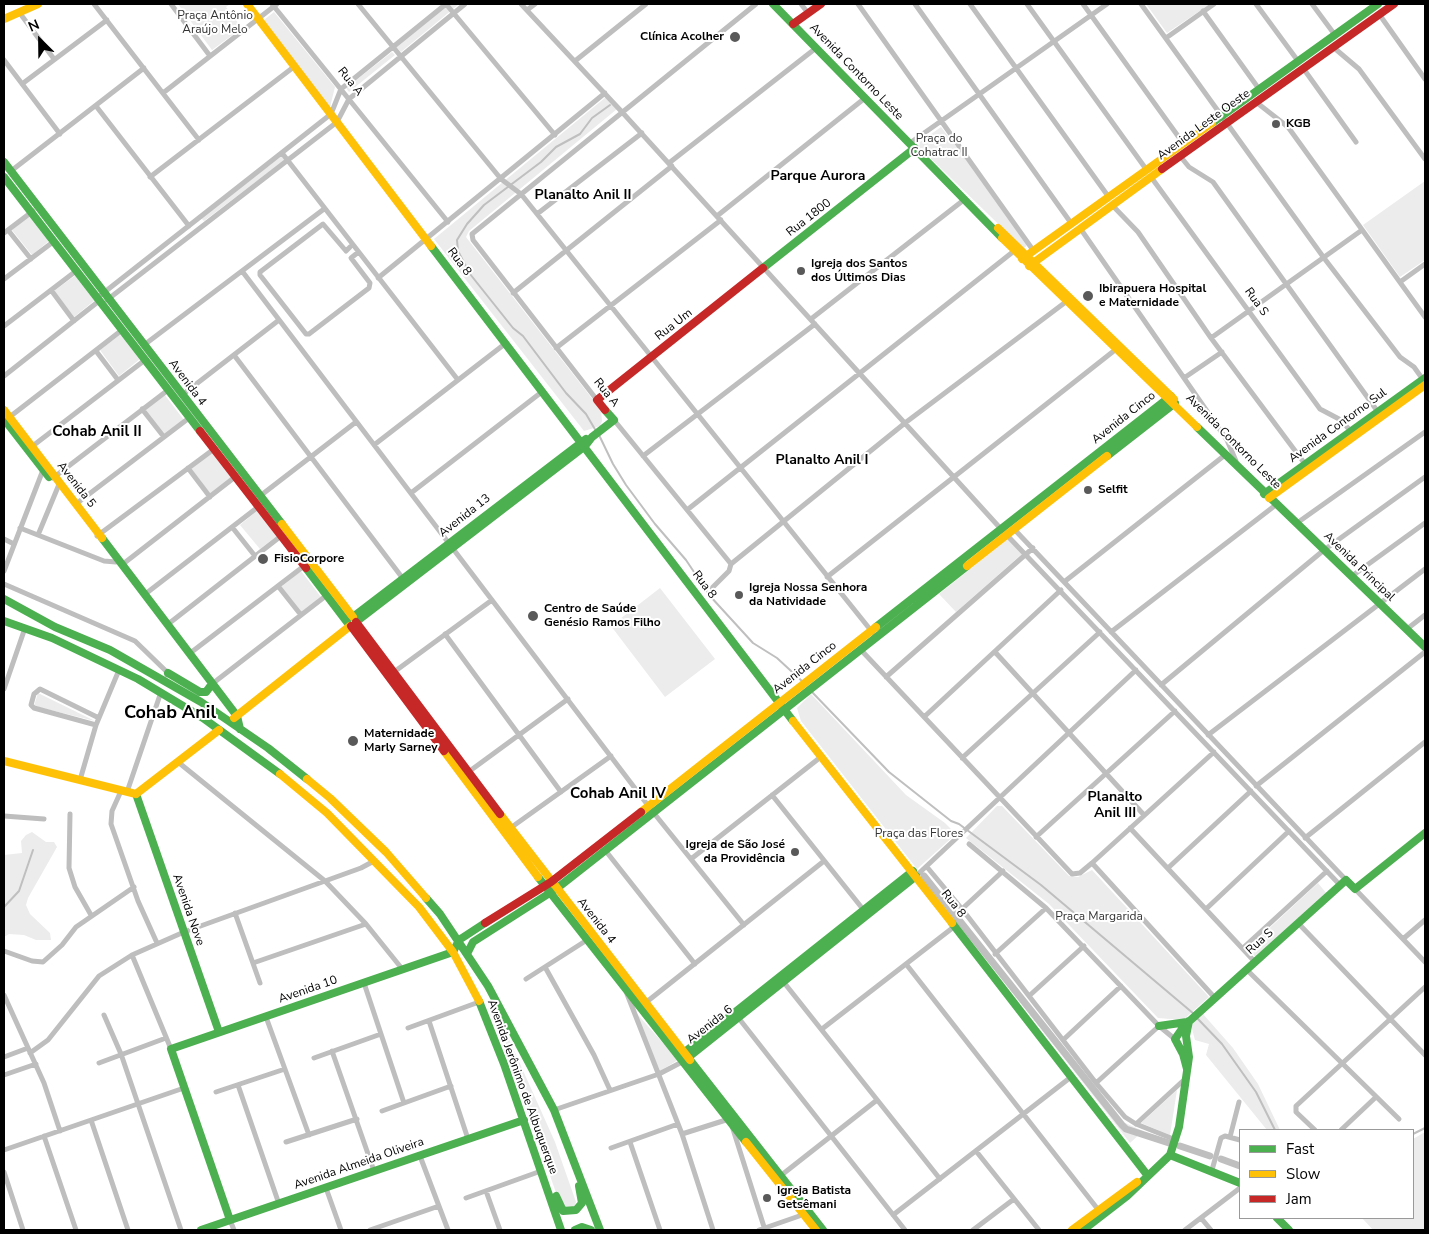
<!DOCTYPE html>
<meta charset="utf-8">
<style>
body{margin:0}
#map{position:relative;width:1429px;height:1234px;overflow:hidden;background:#fff;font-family:"Nunito Sans",sans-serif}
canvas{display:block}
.frame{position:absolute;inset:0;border:5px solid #000;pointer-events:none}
.legend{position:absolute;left:1239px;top:1129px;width:175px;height:90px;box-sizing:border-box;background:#fff;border:1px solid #999;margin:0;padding:6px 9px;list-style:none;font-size:15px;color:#000}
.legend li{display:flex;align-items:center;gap:10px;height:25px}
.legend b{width:25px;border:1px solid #999}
.north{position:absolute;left:15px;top:15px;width:50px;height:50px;-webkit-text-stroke:4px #fff;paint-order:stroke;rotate:337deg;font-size:14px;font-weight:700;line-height:20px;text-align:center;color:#000}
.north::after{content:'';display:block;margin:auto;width:18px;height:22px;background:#000;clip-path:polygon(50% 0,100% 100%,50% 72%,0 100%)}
</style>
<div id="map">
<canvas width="1429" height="1234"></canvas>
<div class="frame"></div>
<ul class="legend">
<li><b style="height:6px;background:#4caf50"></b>Fast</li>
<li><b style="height:6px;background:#ffc107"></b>Slow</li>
<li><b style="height:6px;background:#c62828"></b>Jam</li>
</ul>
<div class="north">N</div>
</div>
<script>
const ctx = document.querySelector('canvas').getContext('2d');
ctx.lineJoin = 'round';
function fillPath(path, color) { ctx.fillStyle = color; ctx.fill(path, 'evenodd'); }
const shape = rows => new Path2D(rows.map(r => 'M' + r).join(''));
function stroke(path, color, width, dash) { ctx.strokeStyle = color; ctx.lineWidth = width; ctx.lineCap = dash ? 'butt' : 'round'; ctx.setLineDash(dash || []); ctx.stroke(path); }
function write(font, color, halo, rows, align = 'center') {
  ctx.font = font + ' "Nunito Sans",sans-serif'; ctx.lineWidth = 4; ctx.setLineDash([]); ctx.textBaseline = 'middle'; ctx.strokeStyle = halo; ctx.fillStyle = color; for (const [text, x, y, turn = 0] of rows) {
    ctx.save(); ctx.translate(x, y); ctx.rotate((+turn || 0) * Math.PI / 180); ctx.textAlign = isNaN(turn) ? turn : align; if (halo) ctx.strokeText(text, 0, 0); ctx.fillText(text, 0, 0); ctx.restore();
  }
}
fillPath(shape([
 [178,4,230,4,226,7,242,28,212,50],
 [449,4,459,4,401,52,396,47],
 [1146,4,1210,4,1167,33],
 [274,12,335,87,330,107,264,20],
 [392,52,395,55,349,92,346,88],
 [606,97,617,109,469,231,466,237,601,410,602,421,600,426,584,431,434,239],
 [941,127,985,184,1027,245,1024,249,919,147,920,142],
 [283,155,286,159,204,221,201,218],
 [1425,181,1425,260,1400,277,1363,225],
 [30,215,50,240,32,255,12,230],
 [76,275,95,300,74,317,54,291],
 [121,334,140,359,119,376,100,350],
 [164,394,184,420,165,434,144,409],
 [212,452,232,478,210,494,191,468],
 [258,510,278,535,260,549,240,525],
 [1009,538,1023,553,956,612,939,594],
 [301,571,321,597,301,613,281,587],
 [660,588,715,659,665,697,611,626],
 [38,693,95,721,34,706],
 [811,694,906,795,945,823,956,834,917,869,801,721,797,708],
 [997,806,1002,806,1069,876,1078,877,1092,870,1209,997,1183,1020,1158,1018,1049,904,966,838],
 [32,832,46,842,54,842,57,847,28,898,26,905,30,914,50,933,51,940,36,940,24,935,9,934,4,937,4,855,22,853,21,841,26,835],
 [924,873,1123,1122,1143,1131,1130,1143,922,876],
 [1318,883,1327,894,1256,958,1248,948],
 [631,1007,678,1060,660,1071],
 [1203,1014,1233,1048,1258,1084,1280,1130,1267,1130,1206,1055,1209,1044,1195,1040,1191,1025],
 [504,1028,555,1142,576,1202,574,1207,561,1207,499,1030],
 [1177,1090,1170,1135,1141,1123],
 [1425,1132,1425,1230,1373,1230,1362,1218,1413,1218,1413,1139]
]), '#ececec');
stroke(shape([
 [596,431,586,414,566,393,523,336,513,328,470,274,458,251,457,240,467,224,484,205,541,162,556,147,580,134,592,118,610,105],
 [599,435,613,464,626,485,655,524,686,560,710,596,753,643,777,658,803,682],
 [811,691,889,772,951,821,959,824,1041,885,1194,1014],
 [4,907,19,891,33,850],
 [1197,1018,1222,1044,1256,1092,1275,1130],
 [1413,1134,1425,1128]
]), '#bfbfbf', 2);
stroke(shape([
 [924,876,1122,1125,1126,1129,1169,1143],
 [1180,1146,1210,1156],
 [1221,1159,1240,1166]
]), '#bfbfbf', 7);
stroke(shape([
 [94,4,199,140],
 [171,4,210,56],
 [272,4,448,222],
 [358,4,501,179,521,194,873,633],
 [446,4,555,135],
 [521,4,622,112,1001,529,1340,885],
 [801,4,808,13],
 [858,4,1033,250],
 [915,4,1071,223],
 [970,4,1108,196],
 [1027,4,1146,169],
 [1083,4,1183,143],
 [1141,4,1324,258,1400,357,1414,367,1424,381],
 [1256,4,1298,61],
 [1312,4,1335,35],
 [527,10,535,4],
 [1203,11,1259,89],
 [19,12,54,59],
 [1379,14,1425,79],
 [1166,38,1214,4],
 [1333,47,1359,69,1425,159],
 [4,60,60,134],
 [575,61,646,4],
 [1303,68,1356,142],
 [22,84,107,20],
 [163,93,277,4],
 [1256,102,1288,127,1425,317],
 [96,106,189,226],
 [910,143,1107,4],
 [282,153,458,380],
 [1180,156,1189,167,1213,182,1378,412],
 [669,163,816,48],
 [11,171,144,68],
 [150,177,295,66],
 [1151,177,1320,409,1339,419,1351,431],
 [1112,205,1138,232,1211,338,1305,464],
 [537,214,642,133],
 [717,216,865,98],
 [1080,228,1227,440,1236,461,1234,463],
 [8,230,31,259],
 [4,233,33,211],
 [350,247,346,251,323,224,260,272,260,275,306,334,309,334,369,288,370,283,351,258,356,254],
 [242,271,653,812,744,925],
 [378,278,605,93],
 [4,279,53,242],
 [1400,282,1425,264],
 [51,290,74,321],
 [513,293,672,166],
 [97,298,331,114,341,89,446,4],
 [107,300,337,122,349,99,465,4],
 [811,319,965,199],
 [4,326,76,271],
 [1211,338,1362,230],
 [144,345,324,209],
 [556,348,721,220],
 [96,351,118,380],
 [234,355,404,580],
 [4,376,99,301],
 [1184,378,1222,352],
 [182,395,279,320],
 [597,400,473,240,472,234,756,4],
 [142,409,164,437],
 [7,419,122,330],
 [614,420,731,564],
 [374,445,506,343],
 [30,448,145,360],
 [643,456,815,324],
 [188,468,210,497],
 [53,478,168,390],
 [411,493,543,391],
 [260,496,356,422],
 [76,504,189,418],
 [687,510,1014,251],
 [1297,523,1425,432],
 [232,527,255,556],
 [20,528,104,561,116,562],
 [1012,529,1014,529,1346,880],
 [38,535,60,482],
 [97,536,214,449],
 [4,539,14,544],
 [123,564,235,477],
 [4,571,43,470],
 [1352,576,1425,523],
 [827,577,1115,350],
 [1064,582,1225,455],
 [4,584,135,641,168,673,167,675],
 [278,586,301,615],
 [712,588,729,571,731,564,905,423,1067,301],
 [144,595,258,507],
 [167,625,281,536],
 [1407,629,1425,615],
 [1111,632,1277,504],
 [445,634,561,792],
 [861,650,1072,874,1080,873,1092,863,1214,752],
 [995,652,1144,815],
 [189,654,304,566],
 [394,672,492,600],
 [886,677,1033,548],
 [212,684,327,595],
 [1161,685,1324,550,1425,477],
 [4,689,25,628],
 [924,717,1061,590],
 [96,725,34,708,31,705,34,694,40,689,99,718],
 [1208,735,1425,569],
 [962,758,1100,632],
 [178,762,325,881,366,924,403,970],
 [467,773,568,699],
 [80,780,96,725,119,670],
 [1256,786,1425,652],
 [121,791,112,811,111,824,138,901,157,943],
 [127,792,161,692],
 [772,795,866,913],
 [70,814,69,868,75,887,91,915],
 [4,816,44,819],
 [1130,828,1255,962],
 [509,829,611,756],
 [1036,837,1175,711],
 [1305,838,1425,742],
 [969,844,1046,908,1159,1026,1176,1040],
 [605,850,695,964],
 [691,859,822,756],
 [1092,863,1215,998],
 [927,867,962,909,1096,1083,1125,1117,1136,1124,1176,1140],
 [1168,868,1251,791],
 [916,876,1136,670],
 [1355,889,1425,962],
 [962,909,1003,871],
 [1206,909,1289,831],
 [235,913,260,983],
 [1298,923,1425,1055],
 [1403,939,1425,920],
 [1243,948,1327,871],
 [4,951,32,961,43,962,62,945,76,927,134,887],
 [995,954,1046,908],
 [132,955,171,1049],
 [253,963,366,924],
 [906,964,1100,1212],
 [545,967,594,1055,610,1090],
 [1247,970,1399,1119],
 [526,979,587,940],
 [782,980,940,1179],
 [364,983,404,1103],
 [627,994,682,1134,713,1230],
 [4,995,44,1083,60,1131],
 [1029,996,1084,946],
 [644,1004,824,861],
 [104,1015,121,1054,181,1230],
 [737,1016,905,1230],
 [266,1017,309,1135],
 [429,1021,468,1139],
 [408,1028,479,1002],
 [822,1029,955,926],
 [1063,1040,1121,986],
 [332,1051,374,1171],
 [30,1053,48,1040,99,976,132,955,184,932,361,868,374,861],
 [4,1057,28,1048],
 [314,1058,381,1034],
 [99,1063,166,1038],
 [4,1075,36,1064],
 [1096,1083,1159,1026],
 [238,1085,279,1204],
 [216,1092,285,1069],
 [554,1110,659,1074,682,1062],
 [382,1111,451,1086],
 [91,1120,128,1230],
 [1136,1124,1185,1079],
 [732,1126,765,1230],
 [1315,1130,1296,1112,1296,1106,1425,987],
 [1341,1130,1376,1097],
 [682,1134,729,1119],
 [44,1136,76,1230],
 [1230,1137,1239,1102],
 [286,1142,357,1119],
 [630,1142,660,1230],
 [611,1148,678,1124],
 [4,1150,184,1088],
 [976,1151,1039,1230],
 [420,1156,448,1230],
 [1212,1170,1221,1138,1225,1136,1240,1140],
 [4,1172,23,1230],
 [779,1177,877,1100],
 [326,1188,341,1230],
 [486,1191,500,1230],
 [466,1198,541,1171],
 [893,1215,1071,1077],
 [1201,1218,1211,1230],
 [230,1220,234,1230],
 [370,1230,439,1206],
 [759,1230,805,1214],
 [973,1230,1014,1199],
 [1185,1230,1240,1188]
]), '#bebebe', 5);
stroke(shape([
 [773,4,1002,238],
 [1212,123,1378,4],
 [4,162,282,524],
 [4,177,200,431],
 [431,246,793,721],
 [763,268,915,148],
 [4,419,49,477],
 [1197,427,1425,647],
 [1107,456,1175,403],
 [1264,494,1425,378],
 [102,538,237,716,240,729],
 [306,568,347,622],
 [4,599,55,627,110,650,201,702,268,748,307,779],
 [353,617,586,439],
 [4,621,52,638,138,679,203,718,280,774],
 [357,621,585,446,592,437,614,420,605,410],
 [876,627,1171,396],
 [168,673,200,692,206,692,212,684],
 [136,794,219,1032],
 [538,877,746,1142],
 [426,898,440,914,488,986,554,1110,600,1230],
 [952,923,1148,1176],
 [467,954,473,942,556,889,967,566],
 [479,1001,504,1064,561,1230],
 [1159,1026,1187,1022],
 [683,1057,685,1052,913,871],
 [686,1059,916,876],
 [690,1060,823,1230],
 [1187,1069,1183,1054,1175,1039,1184,1026,1346,880,1355,889,1425,833],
 [1170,1155,1240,1183],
 [556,1196,563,1211,576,1210,582,1203,579,1186],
 [1277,1218,1289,1230],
 [230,1220,171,1049,453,952,459,940,485,923],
 [201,1230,524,1120],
 [575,1230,582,1227,591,1230],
 [1083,1230,1127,1196,1170,1155,1179,1127,1189,1057,1186,1036,1189,1021]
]), '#4caf50', 8);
stroke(shape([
 [247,4,431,246],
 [4,19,38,4],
 [998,228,1174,399],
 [1002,238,1197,427],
 [1022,259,1212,123],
 [1029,266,1162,169],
 [4,410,102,538],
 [1269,498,1425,385],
 [282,524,353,617],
 [967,566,1107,456],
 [234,718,350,626],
 [793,721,952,923],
 [444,751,538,877],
 [4,761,136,794],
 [280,774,327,813,419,907,453,952,479,1001],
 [307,779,330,798,386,852,426,898],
 [136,794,219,730],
 [641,812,876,627],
 [500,814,690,1060],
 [746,1142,816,1230],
 [1072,1230,1137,1182]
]), '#ffc107', 8);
stroke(shape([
 [793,24,821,4],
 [1162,169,1394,4],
 [605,410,597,400,763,268],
 [200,431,306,568],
 [356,622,500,814],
 [351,626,444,751],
 [485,923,551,882,641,812]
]), '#c62828', 8);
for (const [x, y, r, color] of [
 [735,37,6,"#595959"],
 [1276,124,5,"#595959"],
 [801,271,5,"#595959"],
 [1088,296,6,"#595959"],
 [1088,490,5,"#595959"],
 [263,559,6,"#595959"],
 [739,595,5,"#595959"],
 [533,616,6,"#595959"],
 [353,741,6,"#595959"],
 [795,852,5,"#595959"],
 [767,1198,5,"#595959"]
]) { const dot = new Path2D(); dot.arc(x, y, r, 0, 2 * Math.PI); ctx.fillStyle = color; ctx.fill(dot); stroke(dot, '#fff', 2); }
write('12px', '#333', '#fff', [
 ["Praça Antônio",215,16],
 ["Araújo Melo",215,30],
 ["Praça do",939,139],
 ["Cohatrac II",939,153],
 ["Praça das Flores",919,834],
 ["Praça Margarida",1099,917]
]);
write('bold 12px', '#000', '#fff', [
 ["Clínica Acolher",724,37,"right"],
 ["KGB",1286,124],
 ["Igreja dos Santos",811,264],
 ["dos Últimos Dias",811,278],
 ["Ibirapuera Hospital",1099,289],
 ["e Maternidade",1099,303],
 ["Selfit",1098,490],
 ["FisioCorpore",274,559],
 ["Igreja Nossa Senhora",749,588],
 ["da Natividade",749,602],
 ["Centro de Saúde",544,609],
 ["Genésio Ramos Filho",544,623],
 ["Maternidade",364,734],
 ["Marly Sarney",364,748],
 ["Igreja de São José",785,845,"right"],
 ["da Providência",785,859,"right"],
 ["Igreja Batista",777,1191],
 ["Getsêmani",777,1205]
], 'left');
write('12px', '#000', '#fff', [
 ["Avenida Contorno Leste",856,72,46],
 ["Rua A",350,82,51],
 ["Avenida Leste Oeste",1204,125,-36],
 ["Rua 1800",809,218,-38],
 ["Rua 8",459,262,53],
 ["Rua S",1256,302,54],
 ["Rua Um",674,325,-38],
 ["Avenida 4",187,383,53],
 ["Rua A",606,393,51],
 ["Avenida Cinco",1124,418,-38],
 ["Avenida Contorno Sul",1338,426,-36],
 ["Avenida Contorno Leste",1233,442,45],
 ["Avenida 5",76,485,52],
 ["Avenida 13",465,516,-38],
 ["Avenida Principal",1359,567,44],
 ["Rua 8",704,585,53],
 ["Avenida Cinco",805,668,-38],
 ["Rua 8",953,904,52],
 ["Avenida Nove",188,910,71],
 ["Avenida 4",596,921,52],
 ["Rua S",1260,942,-42],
 ["Avenida 10",308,990,-19],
 ["Avenida 6",710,1025,-38],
 ["Avenida Jerônimo de Albuquerque",522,1087,70],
 ["Avenida Almeida Oliveira",359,1164,-19]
]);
write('bold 14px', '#000', '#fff', [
 ["Parque Aurora",818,177],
 ["Planalto Anil II",583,196],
 ["Planalto Anil I",822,461],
 ["Planalto",1115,798],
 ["Anil III",1115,814]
]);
write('bold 15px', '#000', '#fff', [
 ["Cohab Anil II",97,432],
 ["Cohab Anil IV",618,794]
]);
write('bold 18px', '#000', '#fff', [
 ["Cohab Anil",170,714]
]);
</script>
